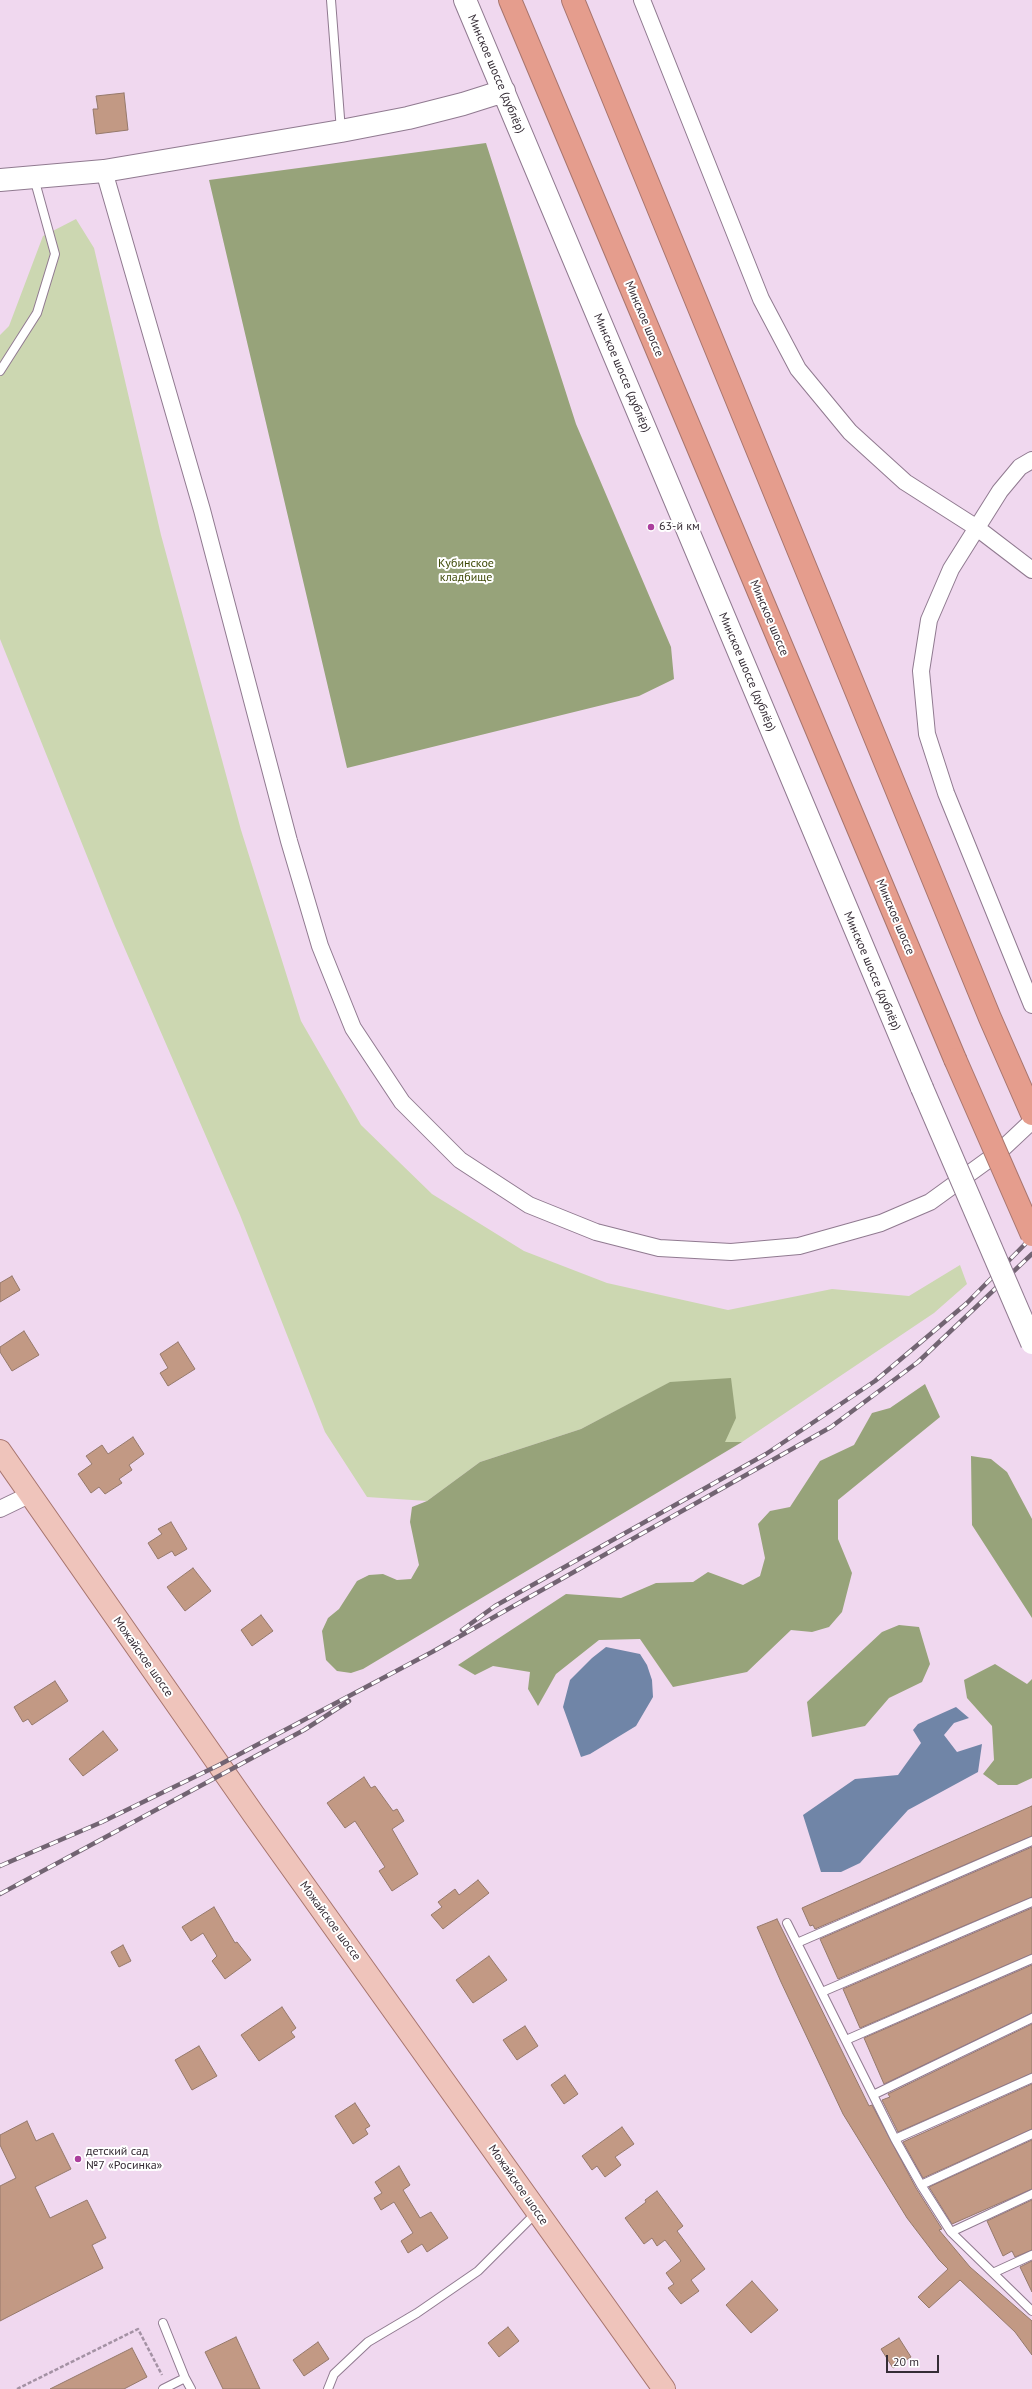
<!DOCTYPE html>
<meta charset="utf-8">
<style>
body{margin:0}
#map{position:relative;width:1032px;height:2389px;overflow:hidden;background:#f0d8ef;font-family:"PT Sans",sans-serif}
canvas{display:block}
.scale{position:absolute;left:886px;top:2355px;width:53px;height:18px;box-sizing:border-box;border:2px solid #352c35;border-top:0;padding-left:5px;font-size:12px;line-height:14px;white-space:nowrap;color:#352c35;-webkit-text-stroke:3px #fff;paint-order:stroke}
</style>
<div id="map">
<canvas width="1032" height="2389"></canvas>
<div class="scale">20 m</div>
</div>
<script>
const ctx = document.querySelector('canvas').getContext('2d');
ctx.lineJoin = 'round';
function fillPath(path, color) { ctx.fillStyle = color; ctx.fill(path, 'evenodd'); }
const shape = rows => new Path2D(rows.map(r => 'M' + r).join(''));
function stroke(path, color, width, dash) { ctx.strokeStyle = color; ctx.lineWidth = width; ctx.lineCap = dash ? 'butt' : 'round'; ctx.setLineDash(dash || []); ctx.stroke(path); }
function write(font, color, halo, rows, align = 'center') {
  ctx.font = font + ' "PT Sans",sans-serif'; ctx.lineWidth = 4; ctx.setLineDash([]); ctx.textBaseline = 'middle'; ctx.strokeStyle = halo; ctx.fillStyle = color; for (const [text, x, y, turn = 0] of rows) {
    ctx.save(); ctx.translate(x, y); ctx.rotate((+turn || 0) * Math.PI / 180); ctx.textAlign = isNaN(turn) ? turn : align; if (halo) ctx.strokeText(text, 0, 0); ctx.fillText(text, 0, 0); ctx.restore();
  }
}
fillPath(shape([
 [76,219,94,248,161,535,241,830,301,1021,361,1125,432,1194,524,1251,607,1283,728,1310,832,1289,909,1296,960,1265,967,1284,934,1313,742,1442,725,1442,671,1382,581,1429,480,1462,427,1501,367,1497,325,1432,240,1215,115,926,0,639,0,335,9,326,43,236]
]), '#ccd7b1');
fillPath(shape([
 [486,143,576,424,671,647,674,679,639,696,347,768,209,180],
 [731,1378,736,1418,725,1442,742,1442,363,1669,351,1673,337,1671,326,1660,322,1631,328,1618,339,1609,357,1581,369,1575,383,1574,397,1580,411,1579,419,1565,410,1522,412,1507,427,1501,480,1462,581,1429,670,1382],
 [925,1384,940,1417,838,1500,838,1539,852,1573,842,1612,829,1627,812,1632,791,1630,747,1672,673,1687,640,1639,599,1640,556,1674,538,1706,528,1689,530,1672,493,1666,475,1675,458,1665,566,1594,621,1598,656,1583,693,1582,708,1572,743,1585,760,1576,765,1558,758,1524,770,1511,790,1507,820,1461,854,1445,872,1413,890,1408],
 [971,1456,991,1459,1007,1472,1032,1519,1032,1618,972,1525],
 [899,1625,919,1627,930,1664,922,1682,889,1698,865,1726,812,1737,807,1702,882,1632],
 [995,1664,1027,1684,1032,1679,1032,1778,1017,1785,998,1785,983,1774,994,1760,992,1726,967,1698,964,1680]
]), '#97a37a');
fillPath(shape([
 [606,1647,640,1654,647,1665,652,1680,653,1697,636,1726,590,1754,581,1757,563,1707,570,1680,592,1658],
 [956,1707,969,1718,954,1723,944,1735,957,1752,982,1744,978,1772,908,1810,860,1863,841,1872,821,1872,803,1815,855,1779,898,1775,921,1743,913,1730,918,1724]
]), '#7085a7');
const building = shape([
 [124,93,128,130,96,134,93,109,98,109,96,96,124,93],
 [12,1276,20,1290,0,1302,0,1283,12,1276],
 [24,1331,39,1355,12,1371,0,1352,0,1347,24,1331],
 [178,1342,195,1369,168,1386,160,1373,168,1368,160,1354,178,1342],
 [133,1437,144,1454,129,1465,132,1470,119,1479,122,1483,105,1494,99,1487,91,1493,78,1474,92,1464,86,1456,102,1445,108,1454,133,1437],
 [171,1522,187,1549,175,1556,172,1551,158,1559,148,1543,162,1534,158,1529,171,1522],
 [193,1568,211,1591,185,1611,167,1587,193,1568],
 [261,1615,273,1631,252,1646,241,1630,261,1615],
 [55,1681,68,1701,32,1725,28,1719,23,1722,14,1707,55,1681],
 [103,1731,118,1750,83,1776,69,1759,103,1731],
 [364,1777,371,1788,375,1786,393,1811,397,1809,404,1821,392,1829,418,1874,392,1891,379,1871,385,1867,355,1821,345,1828,327,1803,364,1777],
 [1032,1806,1032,1836,815,1929,813,1925,810,1926,802,1908,1032,1806],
 [1032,1847,1032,1897,838,1979,837,1977,820,1939,1032,1847],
 [478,1880,489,1893,443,1929,431,1915,442,1907,438,1902,455,1889,459,1895,478,1880],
 [214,1907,235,1943,237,1942,251,1960,225,1979,212,1961,217,1956,203,1933,191,1941,182,1927,214,1907],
 [1032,1908,1032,1954,860,2028,843,1989,1032,1908],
 [777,1919,869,2106,872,2105,916,2188,942,2229,939,2230,970,2267,1032,2321,1032,2355,1015,2332,960,2280,929,2308,918,2297,948,2269,939,2260,907,2218,843,2114,781,1982,757,1927,777,1919],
 [123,1945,131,1961,119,1967,111,1952,123,1945],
 [489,1956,507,1980,473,2003,456,1980,489,1956],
 [1032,1965,1032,2013,884,2084,864,2038,1032,1965],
 [282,2007,296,2028,291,2032,295,2037,259,2061,241,2035,282,2007],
 [1032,2024,1032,2073,898,2132,882,2100,890,2097,888,2094,1032,2024],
 [525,2026,538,2046,517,2060,503,2040,525,2026],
 [199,2046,217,2076,192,2090,175,2060,199,2046],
 [565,2075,578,2094,564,2104,551,2085,565,2075],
 [1032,2084,1032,2129,923,2178,903,2142,1032,2084],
 [355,2103,370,2126,365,2129,368,2134,353,2144,335,2116,355,2103],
 [27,2121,36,2141,53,2133,71,2169,35,2187,50,2218,87,2200,106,2238,92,2245,103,2268,0,2321,0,2186,16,2178,0,2145,0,2135,27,2121],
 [622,2127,634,2144,615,2157,621,2165,605,2177,597,2166,592,2170,582,2156,622,2127],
 [1032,2140,1032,2189,952,2224,929,2187,1032,2140],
 [399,2166,410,2185,403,2190,420,2218,431,2212,448,2238,427,2252,422,2244,408,2253,401,2241,413,2233,394,2202,381,2210,374,2198,382,2193,375,2182,399,2166],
 [657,2191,683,2226,677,2231,705,2269,691,2280,699,2291,681,2304,668,2288,674,2284,666,2273,681,2261,665,2240,657,2246,652,2238,644,2244,625,2218,646,2202,645,2200,657,2191],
 [1032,2200,1032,2250,1015,2257,1012,2251,1003,2256,987,2221,1032,2200],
 [1032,2261,1032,2292,1020,2267,1032,2261],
 [752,2281,778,2310,751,2333,726,2305,752,2281],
 [508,2327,519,2341,499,2357,488,2343,508,2327],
 [236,2337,260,2389,223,2389,205,2352,236,2337],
 [899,2338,911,2357,893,2368,881,2349,899,2338],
 [318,2342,329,2359,304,2376,293,2360,318,2342],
 [132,2348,147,2377,124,2389,50,2389,132,2348]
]);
fillPath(building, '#c29984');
stroke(building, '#95796b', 1);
const lane = shape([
 [331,0,341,131],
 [0,371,37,313,55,254,34,178],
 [787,1923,895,2139,921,2185,951,2232,1032,2311],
 [797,1943,1032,1841],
 [822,1992,1032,1902],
 [846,2040,1032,1959],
 [873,2095,1032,2018],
 [895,2139,1032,2078],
 [921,2185,1032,2134],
 [951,2232,1032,2194],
 [995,2272,1032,2255],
 [163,2323,185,2378],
 [163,2389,185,2378,191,2389],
 [328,2389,334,2374,368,2342,417,2313,478,2271,537,2212]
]);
const street = shape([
 [642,0,761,299,798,369,850,432,905,482,977,528,1032,570],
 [104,171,202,510,289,841,320,946,353,1028,402,1102,460,1160,529,1205,596,1232,659,1248,731,1252,799,1246,881,1223,930,1202,999,1152,1032,1121],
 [1032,460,1020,467,1000,491,951,569,929,620,921,671,927,734,946,793,1032,1005],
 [0,1509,29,1495]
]);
const secondary = shape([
 [465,0,922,1088],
 [0,180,104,171,341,131,408,118,463,104,504,91]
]);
const primary = shape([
 [0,1451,254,1815,664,2389]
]);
const highway = shape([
 [510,0,955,1059],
 [573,0,990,1018,1032,1114]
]);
stroke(lane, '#907a90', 10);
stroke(street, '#907a90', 18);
stroke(secondary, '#907a90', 24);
stroke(primary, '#a7756e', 24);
stroke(highway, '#a7756e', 24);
stroke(shape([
 [17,2389,138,2329,162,2375]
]), '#a492a4', 2.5, [4, 2]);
stroke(lane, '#fff', 8);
stroke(street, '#fff', 16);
stroke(secondary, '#fff', 22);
stroke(primary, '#efc4bb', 22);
stroke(highway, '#e59d8d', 22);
const rail = shape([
 [462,1630,495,1606,766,1454,875,1381,967,1303,1032,1237],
 [0,1866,102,1822,219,1765,432,1652,831,1427,918,1362,1032,1254],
 [0,1894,304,1730,349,1701]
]);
stroke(rail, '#726472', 4.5);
stroke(rail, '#fff', 3, [9]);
const secondaryBridge = shape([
 [922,1088,1032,1343]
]);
const highwayBridge = shape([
 [955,1059,1032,1235]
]);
stroke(secondaryBridge, '#907a90', 24, []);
stroke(highwayBridge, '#a7756e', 24, []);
stroke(secondaryBridge, '#fff', 22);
stroke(highwayBridge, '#e59d8d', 22);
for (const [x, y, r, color] of [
 [651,527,4,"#ab3e9d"],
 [78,2159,4,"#ab3e9d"]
]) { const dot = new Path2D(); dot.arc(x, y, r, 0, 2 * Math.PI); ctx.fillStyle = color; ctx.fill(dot); stroke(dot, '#fff', 1.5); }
write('12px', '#352c35', '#fff', [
 ["Минское шоссе (дублёр)",496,74,67],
 ["Минское шоссе",644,319,67],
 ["Минское шоссе (дублёр)",622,373,67],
 ["Минское шоссе",769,618,67],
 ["Минское шоссе (дублёр)",747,672,67],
 ["Минское шоссе",895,917,67],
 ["Минское шоссе (дублёр)",872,971,67],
 ["Можайское шоссе",143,1657,55],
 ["Можайское шоссе",330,1921,54],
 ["Можайское шоссе",518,2185,55]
]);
write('12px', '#352c35', '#fff', [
 ["63-й км",659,527],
 ["детский сад",86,2152],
 ["№7 «Росинка»",86,2166]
], 'left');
write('12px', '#404c0a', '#fff', [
 ["Кубинское",466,564],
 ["кладбище",466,578]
]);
</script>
